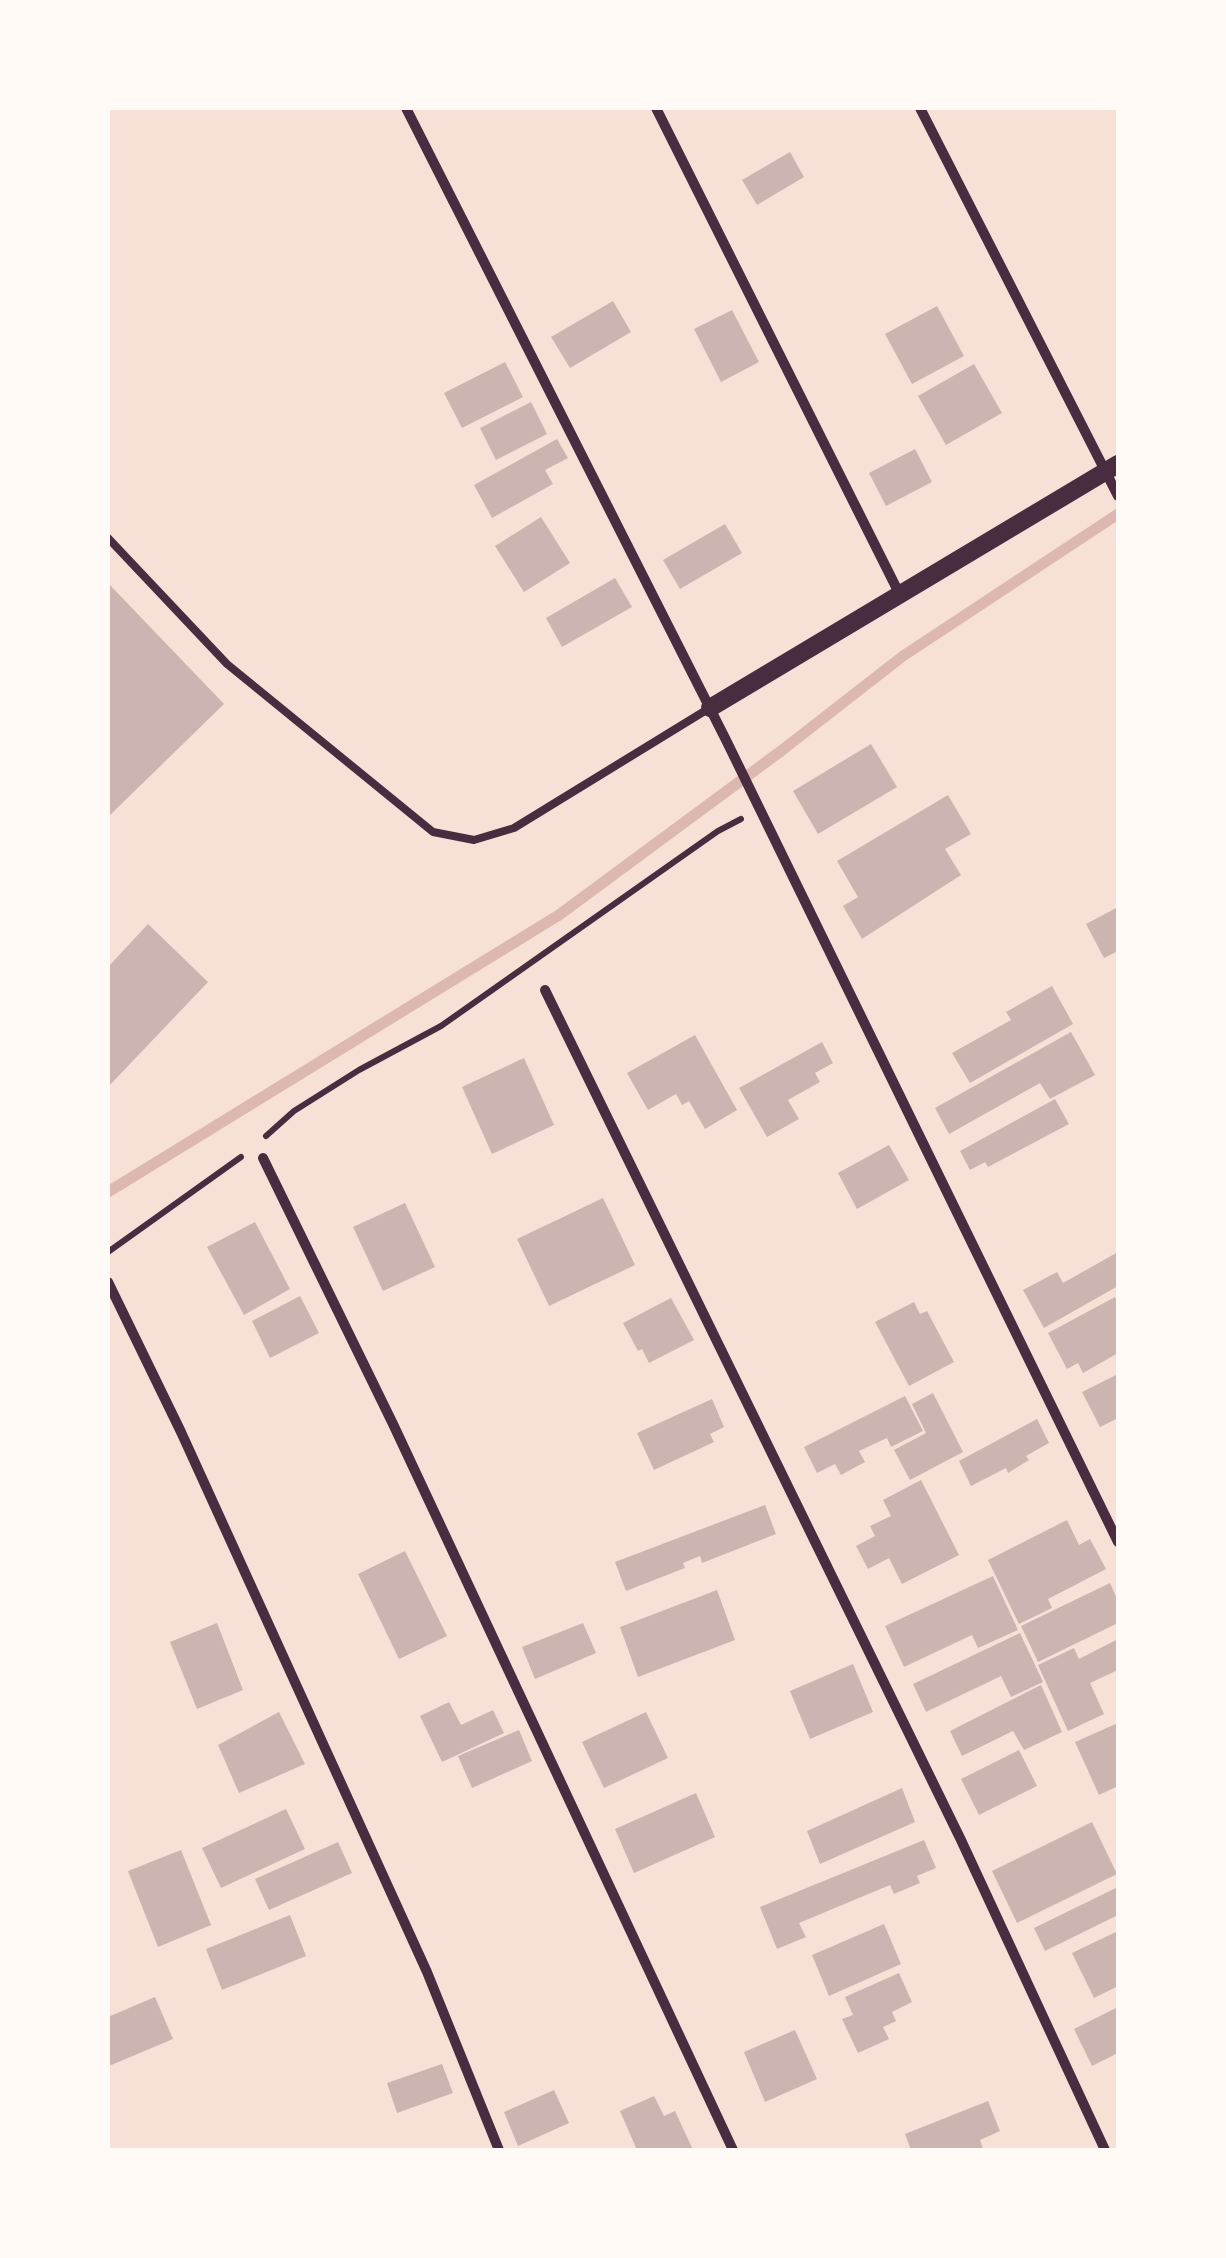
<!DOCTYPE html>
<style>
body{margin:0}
#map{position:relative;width:1226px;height:2258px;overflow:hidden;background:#f7e1d7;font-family:"PT Sans",sans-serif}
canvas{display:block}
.frame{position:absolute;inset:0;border:110px solid #fffaf5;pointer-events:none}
</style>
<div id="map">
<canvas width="1226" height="2258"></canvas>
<div class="frame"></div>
</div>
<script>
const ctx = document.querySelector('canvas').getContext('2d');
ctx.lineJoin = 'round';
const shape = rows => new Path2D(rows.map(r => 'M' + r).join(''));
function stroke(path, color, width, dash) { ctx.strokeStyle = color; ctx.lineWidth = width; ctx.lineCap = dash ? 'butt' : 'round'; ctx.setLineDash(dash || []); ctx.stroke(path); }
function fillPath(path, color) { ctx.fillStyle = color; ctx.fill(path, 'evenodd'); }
stroke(shape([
 [108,1192,559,915,781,751,903,656,1118,514]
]), '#dcb8b0', 11);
fillPath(shape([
 [790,152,804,177,757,205,742,180],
 [613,301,631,332,570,368,551,337],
 [937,306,964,356,912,384,885,334],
 [732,310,759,362,721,382,694,329],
 [505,362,523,397,462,428,444,393],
 [974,364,1002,413,946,445,918,396],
 [531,402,547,434,496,460,480,428],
 [557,439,568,458,545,470,553,484,492,518,474,485],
 [915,449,932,482,886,506,869,473],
 [541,517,570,563,524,592,495,546],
 [725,524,742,553,680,589,663,560],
 [615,578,632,607,562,647,546,618],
 [108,583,224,704,108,817],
 [871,744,897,787,818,834,793,791],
 [948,795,971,834,945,849,961,875,862,939,843,906,858,897,837,861],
 [1118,907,1118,951,1104,958,1086,924],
 [148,924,208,982,108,1087,108,967],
 [1052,986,1073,1024,970,1083,952,1053,1011,1020,1006,1012],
 [1071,1032,1095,1075,1050,1099,1040,1083,949,1134,935,1108],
 [695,1035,737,1110,705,1129,689,1101,682,1105,676,1094,648,1110,627,1073],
 [822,1042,833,1063,815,1073,820,1082,788,1100,799,1119,767,1137,739,1088],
 [524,1058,554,1125,492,1154,462,1087],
 [1055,1099,1069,1124,988,1167,985,1162,970,1170,960,1151],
 [889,1145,909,1180,857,1209,838,1173],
 [603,1198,635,1265,549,1306,517,1239],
 [405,1203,435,1267,383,1291,353,1227],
 [255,1222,290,1289,244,1315,207,1247],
 [1118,1252,1118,1286,1044,1328,1023,1290,1057,1272,1063,1283],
 [300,1296,319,1333,270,1358,252,1321],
 [1115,1297,1118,1303,1118,1353,1083,1373,1078,1363,1067,1369,1048,1333],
 [671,1298,694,1340,649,1363,642,1349,638,1351,623,1323],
 [914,1302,920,1314,927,1311,954,1362,909,1386,875,1322],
 [1118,1374,1118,1418,1100,1427,1082,1392],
 [933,1393,963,1452,910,1480,894,1450,926,1433,912,1404],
 [905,1396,923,1431,891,1447,887,1438,859,1451,865,1462,841,1475,835,1464,817,1473,804,1447],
 [712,1399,724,1427,710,1434,714,1442,654,1470,637,1433],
 [1037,1419,1049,1443,1026,1456,1029,1460,1008,1473,1006,1468,971,1486,959,1461],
 [921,1480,959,1555,902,1584,889,1558,868,1569,856,1546,875,1536,870,1526,891,1516,883,1500],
 [765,1505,776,1534,702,1563,700,1556,683,1563,685,1568,626,1591,615,1562],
 [1067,1520,1079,1545,1090,1539,1106,1569,1048,1599,1052,1608,1019,1624,988,1560],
 [405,1551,447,1636,399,1659,358,1574],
 [993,1576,1018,1630,978,1648,972,1635,904,1667,885,1626],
 [1110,1583,1118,1601,1118,1623,1038,1662,1021,1626],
 [717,1590,735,1640,638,1677,620,1627],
 [217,1623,243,1690,197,1709,170,1642],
 [583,1623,596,1653,535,1679,522,1647],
 [1020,1633,1043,1682,1011,1697,1001,1676,926,1712,913,1684],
 [1118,1639,1118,1670,1090,1683,1104,1714,1068,1731,1038,1665,1074,1648,1079,1659],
 [853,1664,873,1712,810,1739,790,1691],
 [1041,1685,1062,1732,1024,1750,1013,1731,962,1756,950,1731],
 [449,1702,461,1725,493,1710,504,1733,442,1762,420,1716],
 [279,1712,305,1764,239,1793,218,1745],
 [646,1712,668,1758,604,1788,582,1742],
 [1118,1723,1118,1786,1099,1795,1075,1742],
 [519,1730,532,1761,472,1788,458,1756],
 [1019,1750,1037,1786,979,1815,961,1779],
 [902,1788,915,1822,820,1864,807,1831],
 [696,1793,715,1837,634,1873,615,1829],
 [286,1809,305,1849,221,1888,202,1848],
 [1092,1822,1117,1874,1017,1923,992,1871],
 [924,1840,936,1868,917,1876,920,1883,894,1894,890,1885,799,1923,806,1937,777,1949,760,1907],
 [338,1842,352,1873,269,1910,255,1879],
 [181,1850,211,1925,158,1947,128,1871],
 [1118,1887,1118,1915,1045,1951,1034,1928],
 [290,1915,306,1956,222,1990,206,1949],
 [884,1924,901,1964,829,1996,812,1955],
 [1118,1931,1118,1986,1094,1998,1072,1953],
 [899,1973,912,2002,892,2012,896,2021,883,2027,889,2039,858,2053,842,2019,853,2015,845,1997],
 [155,1997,173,2039,109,2066,108,2017],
 [1118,2007,1118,2053,1092,2066,1074,2029],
 [795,2030,817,2079,765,2102,744,2052],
 [442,2064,453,2093,397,2113,387,2083],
 [554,2090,569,2123,518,2146,504,2112],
 [654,2096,664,2116,675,2111,693,2150,637,2150,620,2111],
 [988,2101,1000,2131,980,2140,983,2149,911,2150,905,2134]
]), '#ccb4b1');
stroke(shape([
 [266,1136,294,1111,359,1070,441,1026,718,831,741,819],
 [108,1252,241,1157]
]), '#4a2c40', 6);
stroke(shape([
 [108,538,227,664,433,832,474,840,514,828,708,709]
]), '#4a2c40', 8);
stroke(shape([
 [406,108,726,740,1118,1542],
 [656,108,900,595],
 [920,108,1118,496],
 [545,990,961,1840,1105,2150],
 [263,1158,393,1424,733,2150],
 [108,1282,181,1432,427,1972,499,2150]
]), '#4a2c40', 10);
stroke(shape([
 [710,708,1118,464]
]), '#4a2c40', 18);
</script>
